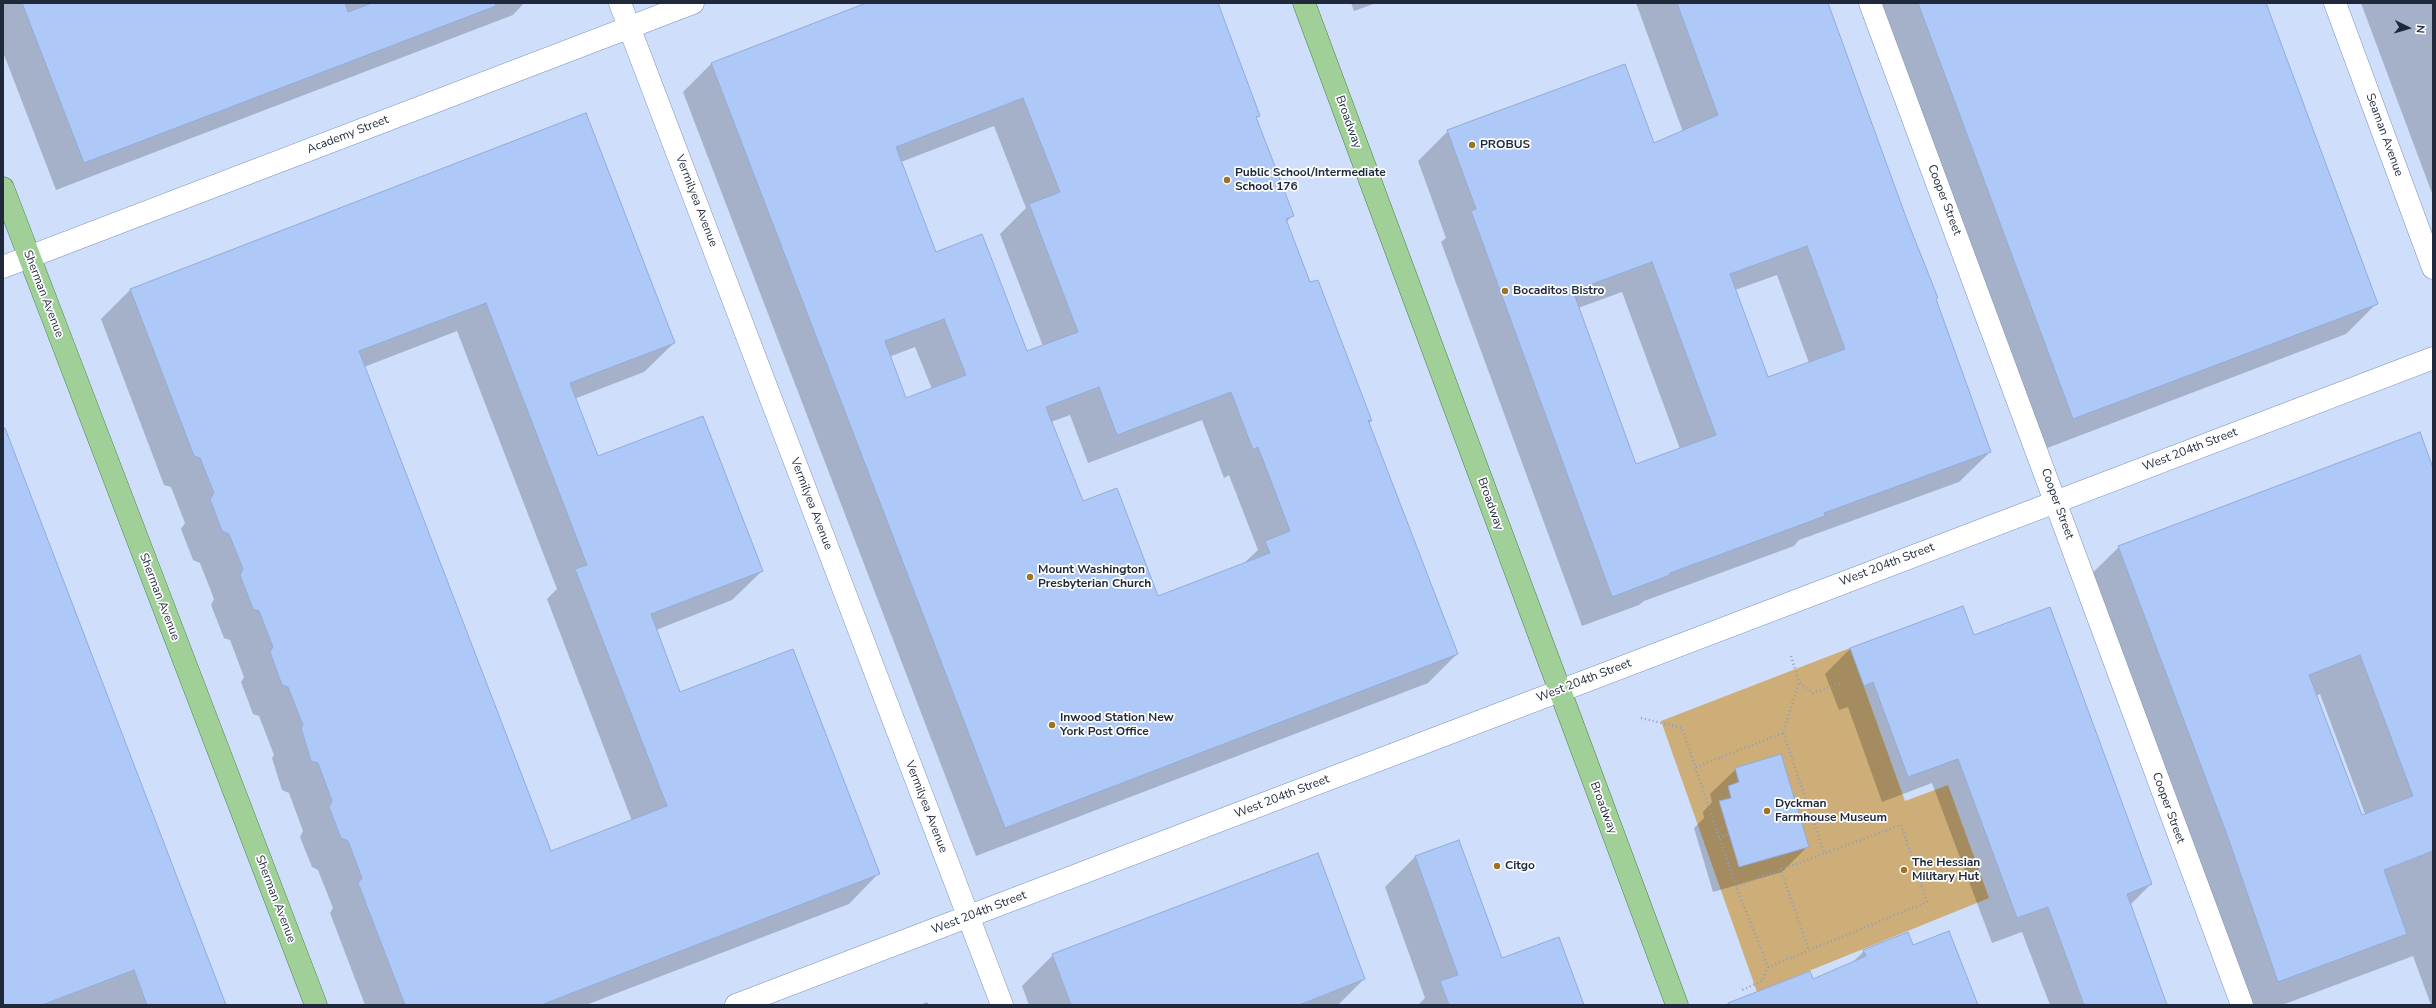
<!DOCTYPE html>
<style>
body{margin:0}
#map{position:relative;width:2436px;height:1008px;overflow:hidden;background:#cedefb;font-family:"Nunito Sans",sans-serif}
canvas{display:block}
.frame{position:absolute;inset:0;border:4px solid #1f293b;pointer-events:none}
.north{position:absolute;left:2388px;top:8px;width:40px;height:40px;-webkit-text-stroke:3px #fefefe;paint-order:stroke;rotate:95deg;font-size:11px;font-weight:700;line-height:16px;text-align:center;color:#1f293b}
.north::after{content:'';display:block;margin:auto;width:14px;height:18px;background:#1f293b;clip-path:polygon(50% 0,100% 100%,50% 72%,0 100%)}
</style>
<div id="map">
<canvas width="2436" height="1008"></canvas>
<div class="frame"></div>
<div class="north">N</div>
</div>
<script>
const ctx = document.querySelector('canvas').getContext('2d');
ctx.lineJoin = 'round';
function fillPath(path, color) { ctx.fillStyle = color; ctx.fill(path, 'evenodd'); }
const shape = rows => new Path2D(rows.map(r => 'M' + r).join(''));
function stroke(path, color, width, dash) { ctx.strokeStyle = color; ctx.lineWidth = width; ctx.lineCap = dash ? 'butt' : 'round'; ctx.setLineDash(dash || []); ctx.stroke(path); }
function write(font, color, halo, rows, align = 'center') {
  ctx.font = font + ' "Nunito Sans",sans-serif'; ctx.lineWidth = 3.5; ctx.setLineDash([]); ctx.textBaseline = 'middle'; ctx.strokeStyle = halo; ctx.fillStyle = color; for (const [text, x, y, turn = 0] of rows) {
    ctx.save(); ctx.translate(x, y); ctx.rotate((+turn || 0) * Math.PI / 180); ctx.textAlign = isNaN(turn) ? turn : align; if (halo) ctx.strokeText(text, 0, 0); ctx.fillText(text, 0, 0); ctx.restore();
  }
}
fillPath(shape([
 [1850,648,1905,801,1948,785,1989,898,1757,992,1661,721]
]), '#cdae78');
fillPath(shape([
 [3,3,524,3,513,15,56,190,3,52],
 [869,3,1216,3,1259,115,1256,119,1292,216,1286,222,1310,284,1371,421,1368,424,1457,654,1428,683,976,856,683,92,712,63],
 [994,126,1026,208,1000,234,1043,346,1027,352,935,253,901,162],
 [915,347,932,389,905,399,889,357],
 [1070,415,1088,463,1202,420,1224,478,1229,475,1258,550,1243,564,1157,597,1082,502,1051,422],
 [1351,3,1376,3,1354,11],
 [1636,3,1827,3,1906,220,1937,298,1935,300,1990,452,1959,482,1799,540,1794,546,1644,601,1639,605,1582,626,1441,242,1446,238,1418,161,1448,131,1654,144,1683,132],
 [1777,275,1809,363,1767,378,1735,290],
 [1622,292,1680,449,1636,466,1578,308],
 [1876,3,2265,3,2377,303,2346,334,2042,450],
 [2361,3,2433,3,2433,196],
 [586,114,674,343,644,372,574,399,597,458,762,571,732,600,656,630,680,693,878,874,849,904,586,1005,365,1005,330,913,333,908,318,870,312,867,300,837,303,831,289,793,282,790,272,758,274,755,259,716,253,714,241,682,244,677,230,640,224,638,211,605,214,599,200,563,193,560,181,529,185,523,171,487,164,485,101,319,130,290],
 [457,331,557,589,547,599,632,821,551,852,364,367],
 [3,424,225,1005,3,1005],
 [2433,471,2433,1005,2431,1005,2413,956,2282,1005,2232,1005,2079,586,2119,547],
 [2320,694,2365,814,2362,816,2316,696],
 [1973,636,2151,884,2130,905,2166,1005,2050,1005,2022,932,1992,943,1932,783,1882,802,1848,707,1839,710,1825,674,1851,648],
 [1736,769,1808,846,1782,872,1713,892,1694,828,1704,818,1703,812,1712,802,1710,794],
 [1458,841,1502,960,1583,1005,1418,1005,1425,998,1385,887,1415,857],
 [1912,947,1976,1005,1745,1005,1813,981,1851,964,1864,951],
 [1053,955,1364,979,1338,1005,1029,1005,1022,986],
 [927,1002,929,1005,920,1005]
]), '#0003');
const building = shape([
 [22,3,345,3,348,12,372,3,495,3,496,6,84,163,22,3],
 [866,3,1218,3,1260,116,1256,117,1294,216,1286,219,1310,282,1318,280,1372,421,1368,420,1458,654,1005,828,711,63,866,3],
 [1023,98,1060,192,1029,204,1078,332,1027,351,982,234,936,252,896,147,1023,98],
 [944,319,966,375,906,398,885,341,944,319],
 [1099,387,1117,435,1231,392,1253,450,1258,447,1290,531,1265,541,1270,553,1158,596,1117,488,1083,501,1046,407,1099,387],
 [1677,3,1828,3,1907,220,1938,298,1936,299,1991,452,1824,513,1825,516,1670,573,1670,575,1612,597,1471,211,1476,209,1447,130,1625,64,1654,143,1718,115,1677,3],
 [1807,246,1845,349,1768,377,1730,274,1807,246],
 [1652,262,1716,435,1636,464,1573,291,1652,262],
 [1918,3,2266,3,2378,304,2073,419,1918,3],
 [586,113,675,343,570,383,598,456,703,416,763,571,651,614,680,692,793,649,880,874,541,1005,405,1005,358,883,362,878,348,841,341,838,329,807,332,801,318,763,311,761,301,728,303,725,288,687,282,685,270,652,273,647,259,611,253,609,240,575,243,569,229,534,222,531,210,499,214,493,200,458,194,456,130,289,586,113],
 [486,303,587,565,575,569,667,806,551,851,359,351,486,303],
 [3,428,5,428,226,1005,147,1005,134,970,42,1005,3,1005,3,428],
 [2420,432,2433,468,2433,851,2384,870,2407,934,2278,982,2226,832,2118,546,2420,432],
 [2360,655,2413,796,2362,815,2309,675,2360,655],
 [1963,606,1974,635,2050,607,2152,884,2127,894,2167,1005,2084,1005,2048,907,2017,918,1958,759,1908,777,1873,682,1864,686,1850,648,1963,606],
 [1781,754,1809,847,1739,867,1719,801,1731,798,1728,786,1739,782,1735,768,1781,754],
 [1459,840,1502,958,1559,937,1584,1005,1449,1005,1440,981,1458,975,1415,856,1459,840],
 [1318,853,1365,979,1299,1005,1071,1005,1052,954,1318,853],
 [1949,931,1978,1005,1728,1005,1728,1003,1810,971,1813,979,1866,956,1863,950,1908,932,1913,945,1949,931]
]);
fillPath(building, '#aec9f7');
stroke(building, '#91abd8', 1);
const minor = shape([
 [620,3,1002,1005],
 [1870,3,2242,1005],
 [2335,3,2433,268],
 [3,267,693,3],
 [736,1005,2433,358]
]);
const major = shape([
 [1304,3,1677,1005],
 [3,188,316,1005]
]);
stroke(minor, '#7992be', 23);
stroke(major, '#49814a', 23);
stroke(shape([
 [1791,656,1799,682],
 [1641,718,1682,728,1736,886,1768,967,1762,981,1742,990],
 [1783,733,1824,852],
 [1696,767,1783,733,1799,682,1813,693,1841,683],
 [1798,808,1808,805],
 [1719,838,1729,834],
 [1780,868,1809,950],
 [1736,886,1901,825,1927,902,1768,967]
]), '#919fb9', 2.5, [1, 3]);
stroke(minor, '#fff', 22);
stroke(major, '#a0d097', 22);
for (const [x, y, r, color] of [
 [1472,145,4,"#9d7422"],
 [1227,180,4,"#9d7422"],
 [1505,291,4,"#9d7422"],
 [1030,577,4,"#9d7422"],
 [1052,725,4,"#9d7422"],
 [1767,811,4,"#9d7422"],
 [1497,866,4,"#9d7422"],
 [1904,870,4,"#9d7422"]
]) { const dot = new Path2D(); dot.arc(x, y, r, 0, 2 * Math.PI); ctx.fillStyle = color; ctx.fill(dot); stroke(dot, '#fefefe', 1.5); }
write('12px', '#1f293b', '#fefefe', [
 ["Broadway",1348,122,70],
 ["Academy Street",348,135,-21],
 ["Seaman Avenue",2384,135,70],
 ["Cooper Street",1944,200,69],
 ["Vermilyea Avenue",696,201,69],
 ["Sherman Avenue",43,294,69],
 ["West 204th Street",2190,450,-21],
 ["Vermilyea Avenue",811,504,69],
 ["Broadway",1490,504,70],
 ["Cooper Street",2057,504,70],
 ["West 204th Street",1887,565,-21],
 ["Sherman Avenue",159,597,69],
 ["West 204th Street",1584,681,-21],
 ["West 204th Street",1282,797,-21],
 ["Vermilyea Avenue",926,807,69],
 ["Broadway",1603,808,69],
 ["Cooper Street",2168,808,70],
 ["Sherman Avenue",275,899,69],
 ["West 204th Street",979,913,-21]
]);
write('bold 12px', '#1f293b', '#fefefe', [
 ["PROBUS",1480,145],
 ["Public School/Intermediate",1235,173],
 ["School 176",1235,187],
 ["Bocaditos Bistro",1513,291],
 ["Mount Washington",1038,570],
 ["Presbyterian Church",1038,584],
 ["Inwood Station New",1060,718],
 ["York Post Office",1060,732],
 ["Dyckman",1775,804],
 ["Farmhouse Museum",1775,818],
 ["The Hessian",1912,863],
 ["Military Hut",1912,877],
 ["Citgo",1505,866]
], 'left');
</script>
